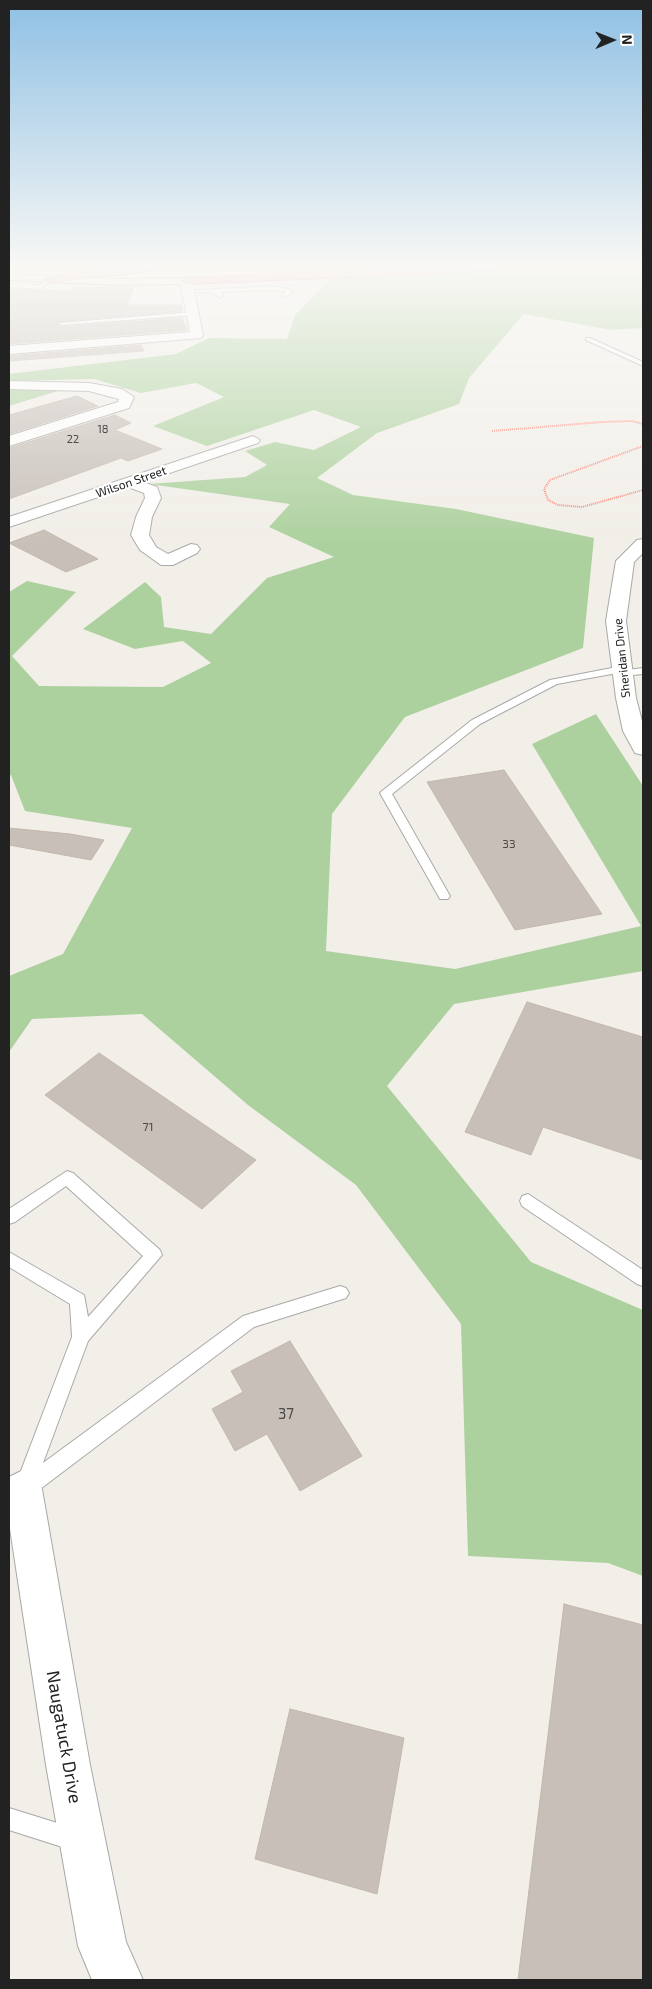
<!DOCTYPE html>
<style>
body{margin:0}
#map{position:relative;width:652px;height:1989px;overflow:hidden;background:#f2efe9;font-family:"Exo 2",sans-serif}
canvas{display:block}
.frame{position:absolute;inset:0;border:10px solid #222;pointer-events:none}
.north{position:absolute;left:587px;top:15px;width:50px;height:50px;-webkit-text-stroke:4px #fff;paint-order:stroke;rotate:89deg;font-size:14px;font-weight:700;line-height:20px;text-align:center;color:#222}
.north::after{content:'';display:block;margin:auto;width:18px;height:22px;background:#222;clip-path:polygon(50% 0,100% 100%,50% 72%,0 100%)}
</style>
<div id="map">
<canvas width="652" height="1989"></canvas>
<div class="frame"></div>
<div class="north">N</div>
</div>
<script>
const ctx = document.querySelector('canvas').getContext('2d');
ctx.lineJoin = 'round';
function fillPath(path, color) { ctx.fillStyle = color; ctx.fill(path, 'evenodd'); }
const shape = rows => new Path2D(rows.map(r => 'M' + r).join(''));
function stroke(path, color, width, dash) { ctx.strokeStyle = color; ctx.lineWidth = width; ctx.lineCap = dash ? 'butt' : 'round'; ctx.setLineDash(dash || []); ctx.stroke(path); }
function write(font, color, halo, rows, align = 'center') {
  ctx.font = font + ' "Exo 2",sans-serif'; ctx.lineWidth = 4.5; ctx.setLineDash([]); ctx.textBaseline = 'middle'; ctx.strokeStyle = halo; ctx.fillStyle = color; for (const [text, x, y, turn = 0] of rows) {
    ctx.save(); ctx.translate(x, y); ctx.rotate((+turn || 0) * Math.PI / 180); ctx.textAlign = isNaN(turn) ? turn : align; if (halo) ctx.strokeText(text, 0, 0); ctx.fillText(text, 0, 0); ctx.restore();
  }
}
fillPath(shape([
 [600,267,643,267,643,328,611,330,524,314,469,378,459,404,377,433,317,478,353,495,456,509,594,538,583,648,405,717,332,814,326,951,455,969,641,926,532,744,596,714,643,786,643,971,454,1004,387,1086,531,1262,643,1310,643,1576,608,1563,468,1556,461,1324,356,1185,248,1105,142,1014,32,1019,9,1052,9,976,63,954,132,828,25,811,11,775,9,776,9,592,27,581,76,592,12,656,39,686,163,687,211,663,183,641,135,649,83,629,145,582,161,597,164,627,211,634,267,578,334,557,269,527,290,504,149,484,245,477,267,465,245,451,275,442,314,450,361,427,314,410,207,446,153,426,224,397,196,383,141,393,94,379,9,381,9,374,176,354,209,338,287,339,295,315,330,279],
 [22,389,58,391,9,406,9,390]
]), '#add19e');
const building = shape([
 [73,287,134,288,127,305,182,305,182,311,57,322,60,327,182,318,187,330,9,344,9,289,69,291,73,287],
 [141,345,144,351,9,361,9,356,141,345],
 [77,396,98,406,9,434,9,415,77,396],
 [115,415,131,423,115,430,162,449,128,461,121,458,9,499,9,448,115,415],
 [44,530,98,559,66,572,9,543,44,530],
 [504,770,602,914,515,930,427,782,504,770],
 [9,828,70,834,104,840,91,860,9,845,9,828],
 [527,1002,643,1037,643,1160,543,1127,531,1155,465,1132,527,1002],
 [99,1053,256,1160,202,1209,45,1095,99,1053],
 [290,1341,362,1456,300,1491,267,1434,235,1451,212,1409,243,1392,231,1371,290,1341],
 [564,1604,643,1625,643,1980,518,1980,564,1604],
 [290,1709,404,1738,377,1894,255,1859,290,1709]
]);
fillPath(building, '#c7bfb8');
stroke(building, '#c4b6ab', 1);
const service = shape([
 [48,278,50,281,40,289,9,287,9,283,39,285,48,278],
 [271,286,294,290,285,298,282,296,286,291,271,290,220,292,223,296,220,298,213,293,185,291,271,286],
 [193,312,195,315,61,325,58,323,193,312],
 [586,338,590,338,643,362,643,366,586,340,586,338],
 [622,666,627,670,643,668,643,674,622,676,617,673,557,684,480,724,392,794,450,896,448,899,440,899,380,793,382,791,472,720,550,680,622,666],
 [67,1171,73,1173,160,1250,162,1255,88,1341,43,1463,243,1316,340,1286,346,1288,349,1293,346,1298,254,1327,31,1496,24,1498,17,1496,14,1489,72,1337,70,1304,9,1267,9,1252,84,1295,88,1317,143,1256,66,1186,15,1222,9,1224,9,1209,67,1171],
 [528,1194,643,1270,643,1286,637,1284,522,1206,520,1201,522,1196,528,1194],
 [9,1808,83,1831,87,1839,83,1847,75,1851,9,1830,9,1808]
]);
const minor = shape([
 [186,278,192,281,203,335,201,338,9,354,9,346,190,332,180,281,186,278],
 [9,381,89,383,122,389,134,397,129,408,9,446,9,436,118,402,119,399,89,391,9,389,9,381],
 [253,436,260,440,258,443,143,482,157,487,161,498,152,517,149,535,156,547,168,554,191,544,197,545,200,549,197,553,173,565,161,565,140,550,131,535,136,517,145,498,144,493,128,487,9,527,9,517,253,436],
 [643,539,643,553,634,562,626,621,636,698,643,725,643,755,635,753,623,731,616,698,606,621,616,561,637,540,643,539],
 [23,1470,37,1476,42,1489,90,1765,126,1942,143,1980,92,1980,78,1946,46,1765,9,1522,9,1477,23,1470]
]);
const secondary = shape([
 [9,274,115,279,186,278,192,281,186,284,115,285,9,280,9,274]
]);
const motorway = shape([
 [134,267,165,267,159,270,48,283,42,280,48,277,134,267],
 [445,267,518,267,512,270,186,284,180,281,186,278,445,267]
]);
stroke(service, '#a9a9a9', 2);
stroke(minor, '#a9a9a9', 2);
stroke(secondary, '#707d05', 2);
stroke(motorway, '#dc2a67', 2);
stroke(shape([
 [492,431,602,422,632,421,643,424],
 [643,446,550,480,544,489,548,500,558,505,582,507,643,490]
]), '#fa8072', 2, [1, 1]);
fillPath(service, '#fff');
fillPath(minor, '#fff');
fillPath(secondary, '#f7fabf');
fillPath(motorway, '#e892a2');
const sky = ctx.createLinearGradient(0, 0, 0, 545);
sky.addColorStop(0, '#8fc0e4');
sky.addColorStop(0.49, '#f9f8f5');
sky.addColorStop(1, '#f9f8f500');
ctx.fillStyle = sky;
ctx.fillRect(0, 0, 652, 545);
write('11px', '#4b4948', null, [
 ["18",103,429],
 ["22",73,439]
]);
write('12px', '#222', '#fff', [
 ["Wilson Street",131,482,-19],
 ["Sheridan Drive",622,658,-96]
]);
write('12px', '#4b4948', null, [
 ["33",509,844],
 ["71",148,1127]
]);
write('15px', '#4b4948', null, [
 ["37",286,1414]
]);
write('18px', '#222', '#fff', [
 ["Naugatuck Drive",64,1737,80]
]);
</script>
